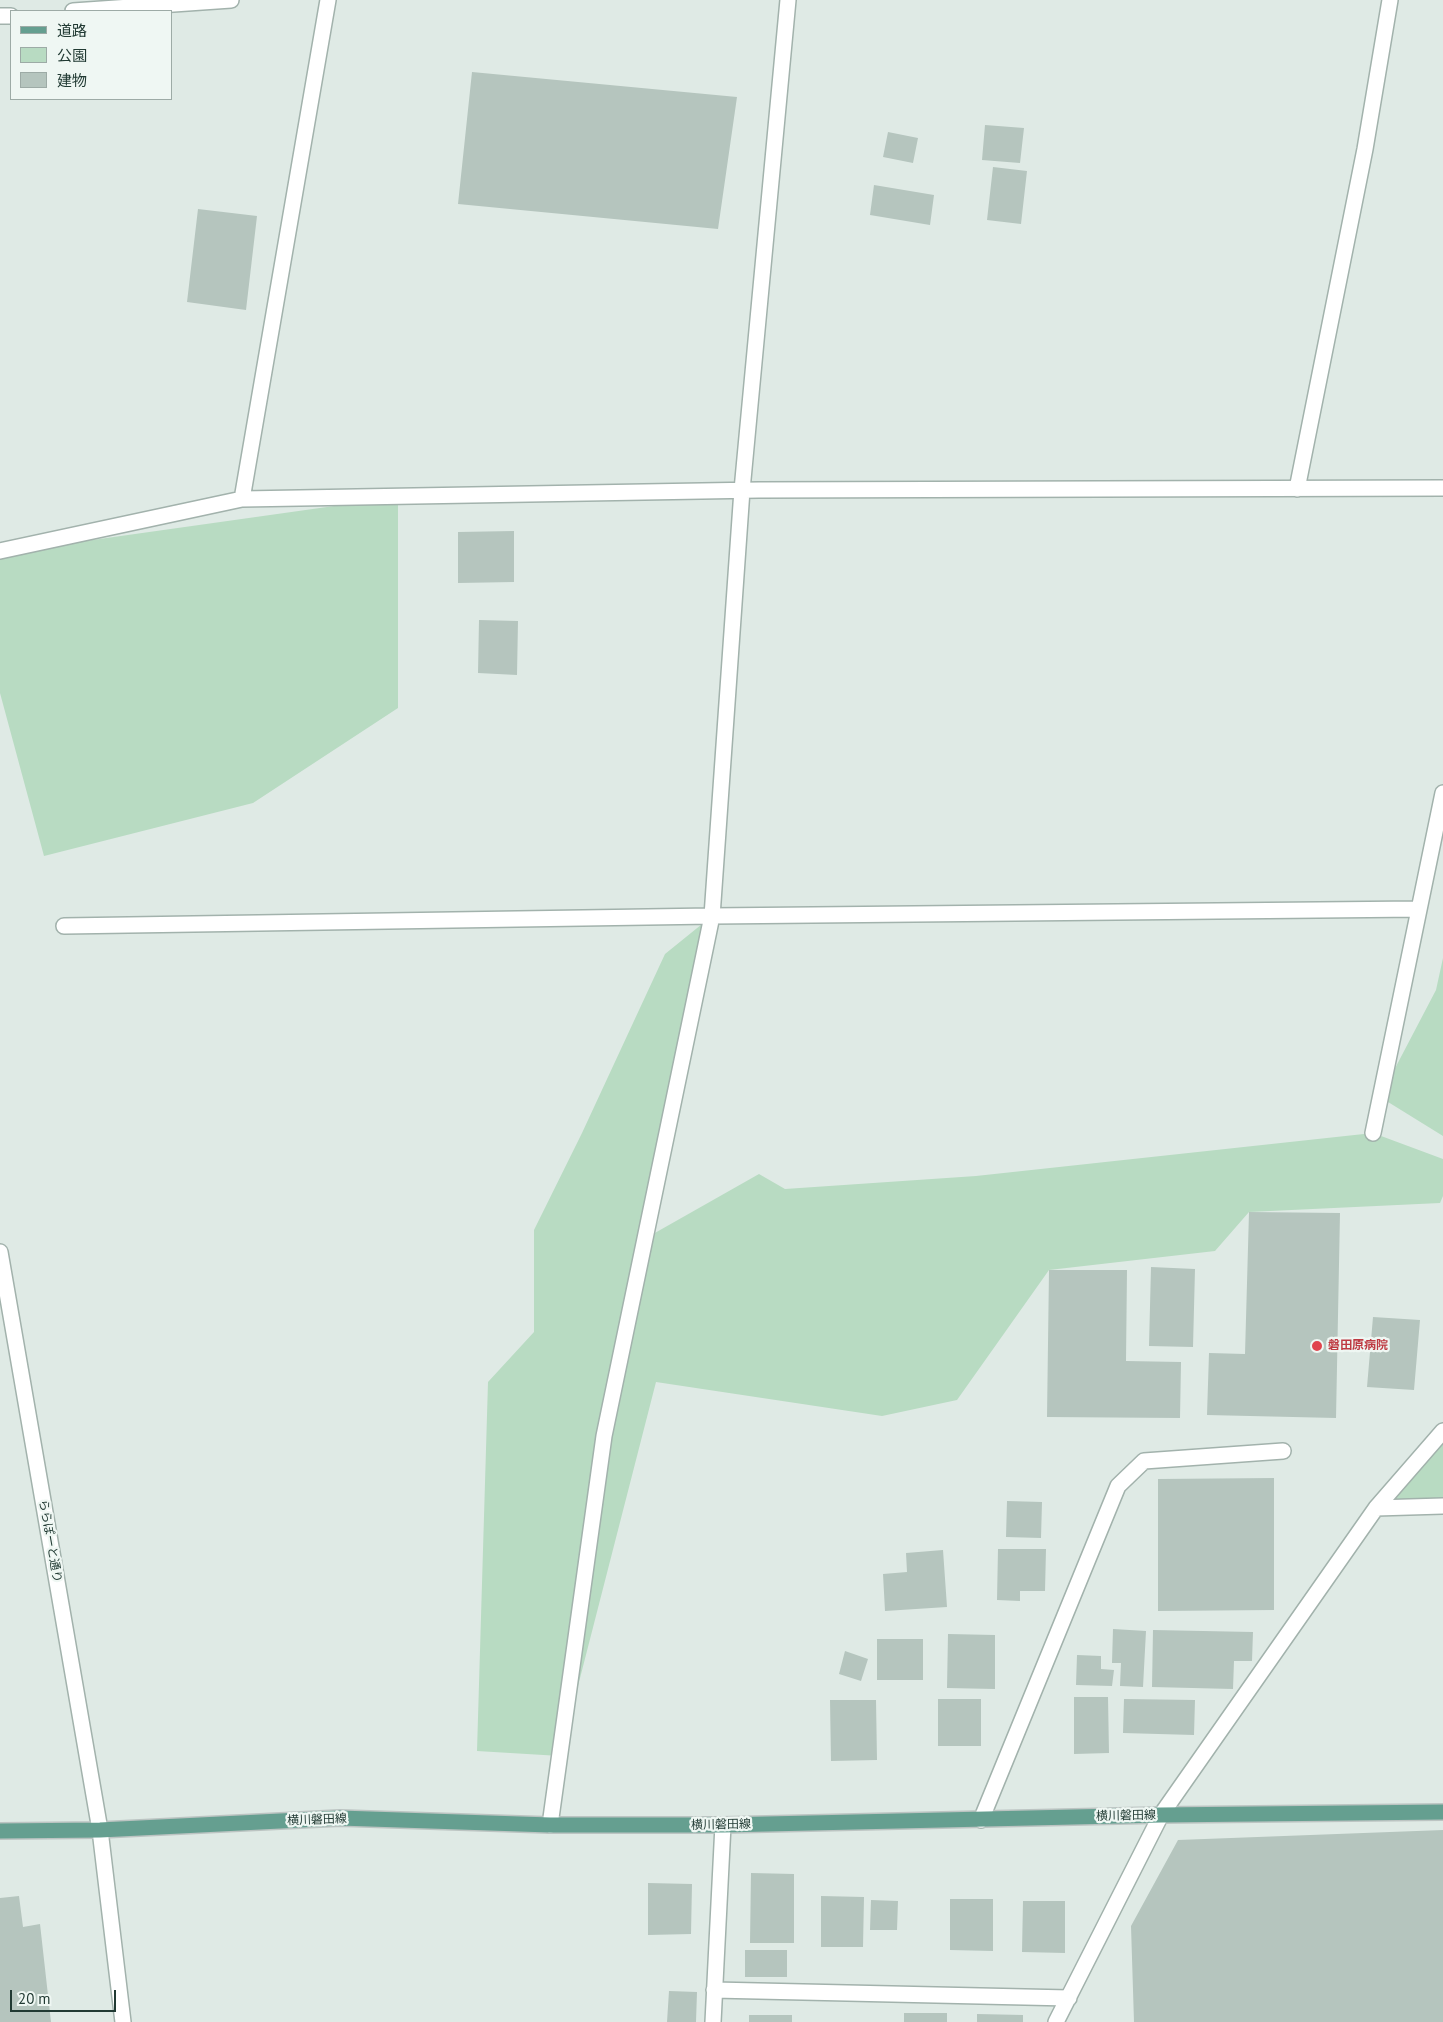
<!DOCTYPE html>
<meta charset="utf-8">
<style>
body{margin:0}
#map{position:relative;width:1443px;height:2022px;overflow:hidden;background:#dfeae5;font-family:"PT Sans","Noto Sans JP",sans-serif}
canvas{display:block}
.legend{position:absolute;left:10px;top:10px;width:162px;height:90px;box-sizing:border-box;background:#eff7f3;border:1px solid #9daba6;margin:0;padding:6px 9px;list-style:none;font-size:15px;color:#213a33}
.legend li{display:flex;align-items:center;gap:10px;height:25px}
.legend b{width:25px;border:1px solid #9daba6}
.scale{position:absolute;left:10px;top:1990px;width:106px;height:22px;box-sizing:border-box;border:2px solid #213a33;border-top:0;padding-left:6px;font-size:15px;line-height:18px;white-space:nowrap;color:#213a33;-webkit-text-stroke:4px #eff7f3;paint-order:stroke}
</style>
<div id="map">
<canvas width="1443" height="2022"></canvas>
<ul class="legend">
<li><b style="height:6px;background:#659f90"></b>道路</li>
<li><b style="height:14px;background:#b8dbc2"></b>公園</li>
<li><b style="height:14px;background:#b5c5be"></b>建物</li>
</ul>
<div class="scale">20 m</div>
</div>
<script>
const ctx = document.querySelector('canvas').getContext('2d');
ctx.lineJoin = 'round';
function fillPath(path, color) { ctx.fillStyle = color; ctx.fill(path, 'evenodd'); }
const shape = rows => new Path2D(rows.map(r => 'M' + r).join(''));
function stroke(path, color, width, dash) { ctx.strokeStyle = color; ctx.lineWidth = width; ctx.lineCap = dash ? 'butt' : 'round'; ctx.setLineDash(dash || []); ctx.stroke(path); }
function write(font, color, halo, rows, align = 'center') {
  ctx.font = font + ' "PT Sans","Noto Sans JP",sans-serif'; ctx.lineWidth = 4.5; ctx.setLineDash([]); ctx.textBaseline = 'middle'; ctx.strokeStyle = halo; ctx.fillStyle = color; for (const [text, x, y, turn = 0] of rows) {
    ctx.save(); ctx.translate(x, y); ctx.rotate((+turn || 0) * Math.PI / 180); ctx.textAlign = isNaN(turn) ? turn : align; if (halo) ctx.strokeText(text, 0, 0); ctx.fillText(text, 0, 0); ctx.restore();
  }
}
fillPath(shape([
 [398,497,398,708,253,803,44,856,0,693,0,553],
 [712,916,646,1238,759,1174,785,1189,976,1176,1373,1133,1443,1159,1443,1196,1440,1203,1249,1212,1215,1251,1049,1270,957,1400,882,1416,656,1382,560,1756,477,1751,488,1382,534,1332,534,1230,582,1133,665,954],
 [1443,958,1443,1136,1380,1097,1436,990],
 [1443,1441,1443,1506,1376,1508]
]), '#b8dbc2');
fillPath(shape([
 [472,72,737,97,718,229,458,204],
 [985,125,1024,128,1020,163,982,160],
 [888,132,918,138,913,163,883,157],
 [993,167,1027,171,1021,224,987,220],
 [874,185,934,195,930,225,870,215],
 [198,209,257,216,246,310,187,302],
 [514,531,514,582,458,583,458,532],
 [479,620,518,621,517,675,478,673],
 [1249,1212,1340,1213,1336,1418,1207,1415,1209,1353,1245,1354],
 [1151,1267,1195,1269,1193,1347,1149,1346],
 [1049,1270,1127,1270,1126,1361,1181,1362,1180,1418,1047,1417],
 [1373,1317,1420,1320,1414,1390,1367,1387],
 [1274,1478,1274,1610,1158,1611,1158,1479],
 [1007,1501,1042,1502,1041,1538,1006,1537],
 [998,1549,1046,1549,1045,1591,1020,1591,1020,1601,997,1600],
 [943,1550,947,1607,885,1611,883,1574,907,1572,906,1553],
 [1113,1629,1146,1631,1143,1687,1120,1686,1121,1663,1112,1663],
 [1153,1630,1253,1632,1252,1661,1234,1661,1233,1689,1152,1687],
 [948,1634,995,1635,995,1689,947,1688],
 [877,1639,923,1639,923,1680,877,1680],
 [845,1651,868,1659,861,1681,839,1674],
 [1077,1655,1101,1656,1101,1669,1114,1670,1112,1686,1076,1685],
 [1074,1697,1108,1697,1109,1753,1074,1754],
 [938,1699,981,1699,981,1746,938,1746],
 [1124,1699,1195,1700,1194,1735,1123,1733],
 [830,1700,876,1700,877,1760,831,1761],
 [1443,1830,1443,2022,1134,2022,1131,1926,1178,1840],
 [751,1873,794,1874,794,1943,750,1943],
 [648,1883,692,1884,691,1934,648,1935],
 [19,1896,23,1927,40,1924,51,2022,0,2022,0,1898],
 [821,1896,864,1897,863,1947,821,1947],
 [950,1899,993,1899,993,1951,950,1950],
 [871,1900,898,1901,897,1930,870,1930],
 [1023,1901,1065,1901,1065,1953,1022,1952],
 [745,1950,787,1950,787,1977,745,1977],
 [669,1991,697,1992,696,2022,667,2022],
 [904,2013,947,2013,947,2022,904,2022],
 [977,2014,1023,2015,1023,2022,977,2022],
 [749,2015,792,2015,792,2022,749,2022]
]), '#b5c5be');
const minor = shape([
 [73,11,231,0],
 [0,16,11,16],
 [1297,489,1365,149,1390,0],
 [242,499,328,0],
 [0,551,242,499,759,490,1443,488],
 [64,926,712,916,1419,909],
 [1373,1133,1443,793],
 [0,1252,100,1830,123,2022],
 [1376,1508,1443,1506],
 [981,1820,1118,1486,1144,1461,1283,1451],
 [550,1825,604,1436,712,916,742,490,788,0],
 [714,1990,1069,1998],
 [713,2022,723,1825],
 [1056,2022,1161,1815,1376,1508,1443,1431]
]);
const major = shape([
 [0,1831,100,1830,340,1818,550,1825,723,1825,1161,1815,1443,1812]
]);
stroke(minor, '#a2b2ac', 18);
stroke(major, '#bcc4c2', 18);
stroke(minor, '#fff', 15);
stroke(major, '#659f90', 15);
for (const [x, y, r, color] of [
 [1317,1346,6,"#e0444e"]
]) { const dot = new Path2D(); dot.arc(x, y, r, 0, 2 * Math.PI); ctx.fillStyle = color; ctx.fill(dot); stroke(dot, '#eff7f3', 2); }
write('bold 12px', '#be3a42', '#eff7f3', [
 ["磐田原病院",1328,1346]
], 'left');
write('12px', '#213a33', '#eff7f3', [
 ["ららぽーと通り",50,1541,80],
 ["横川磐田線",1126,1816,-1],
 ["横川磐田線",317,1820,-2],
 ["横川磐田線",721,1825,-1]
]);
</script>
